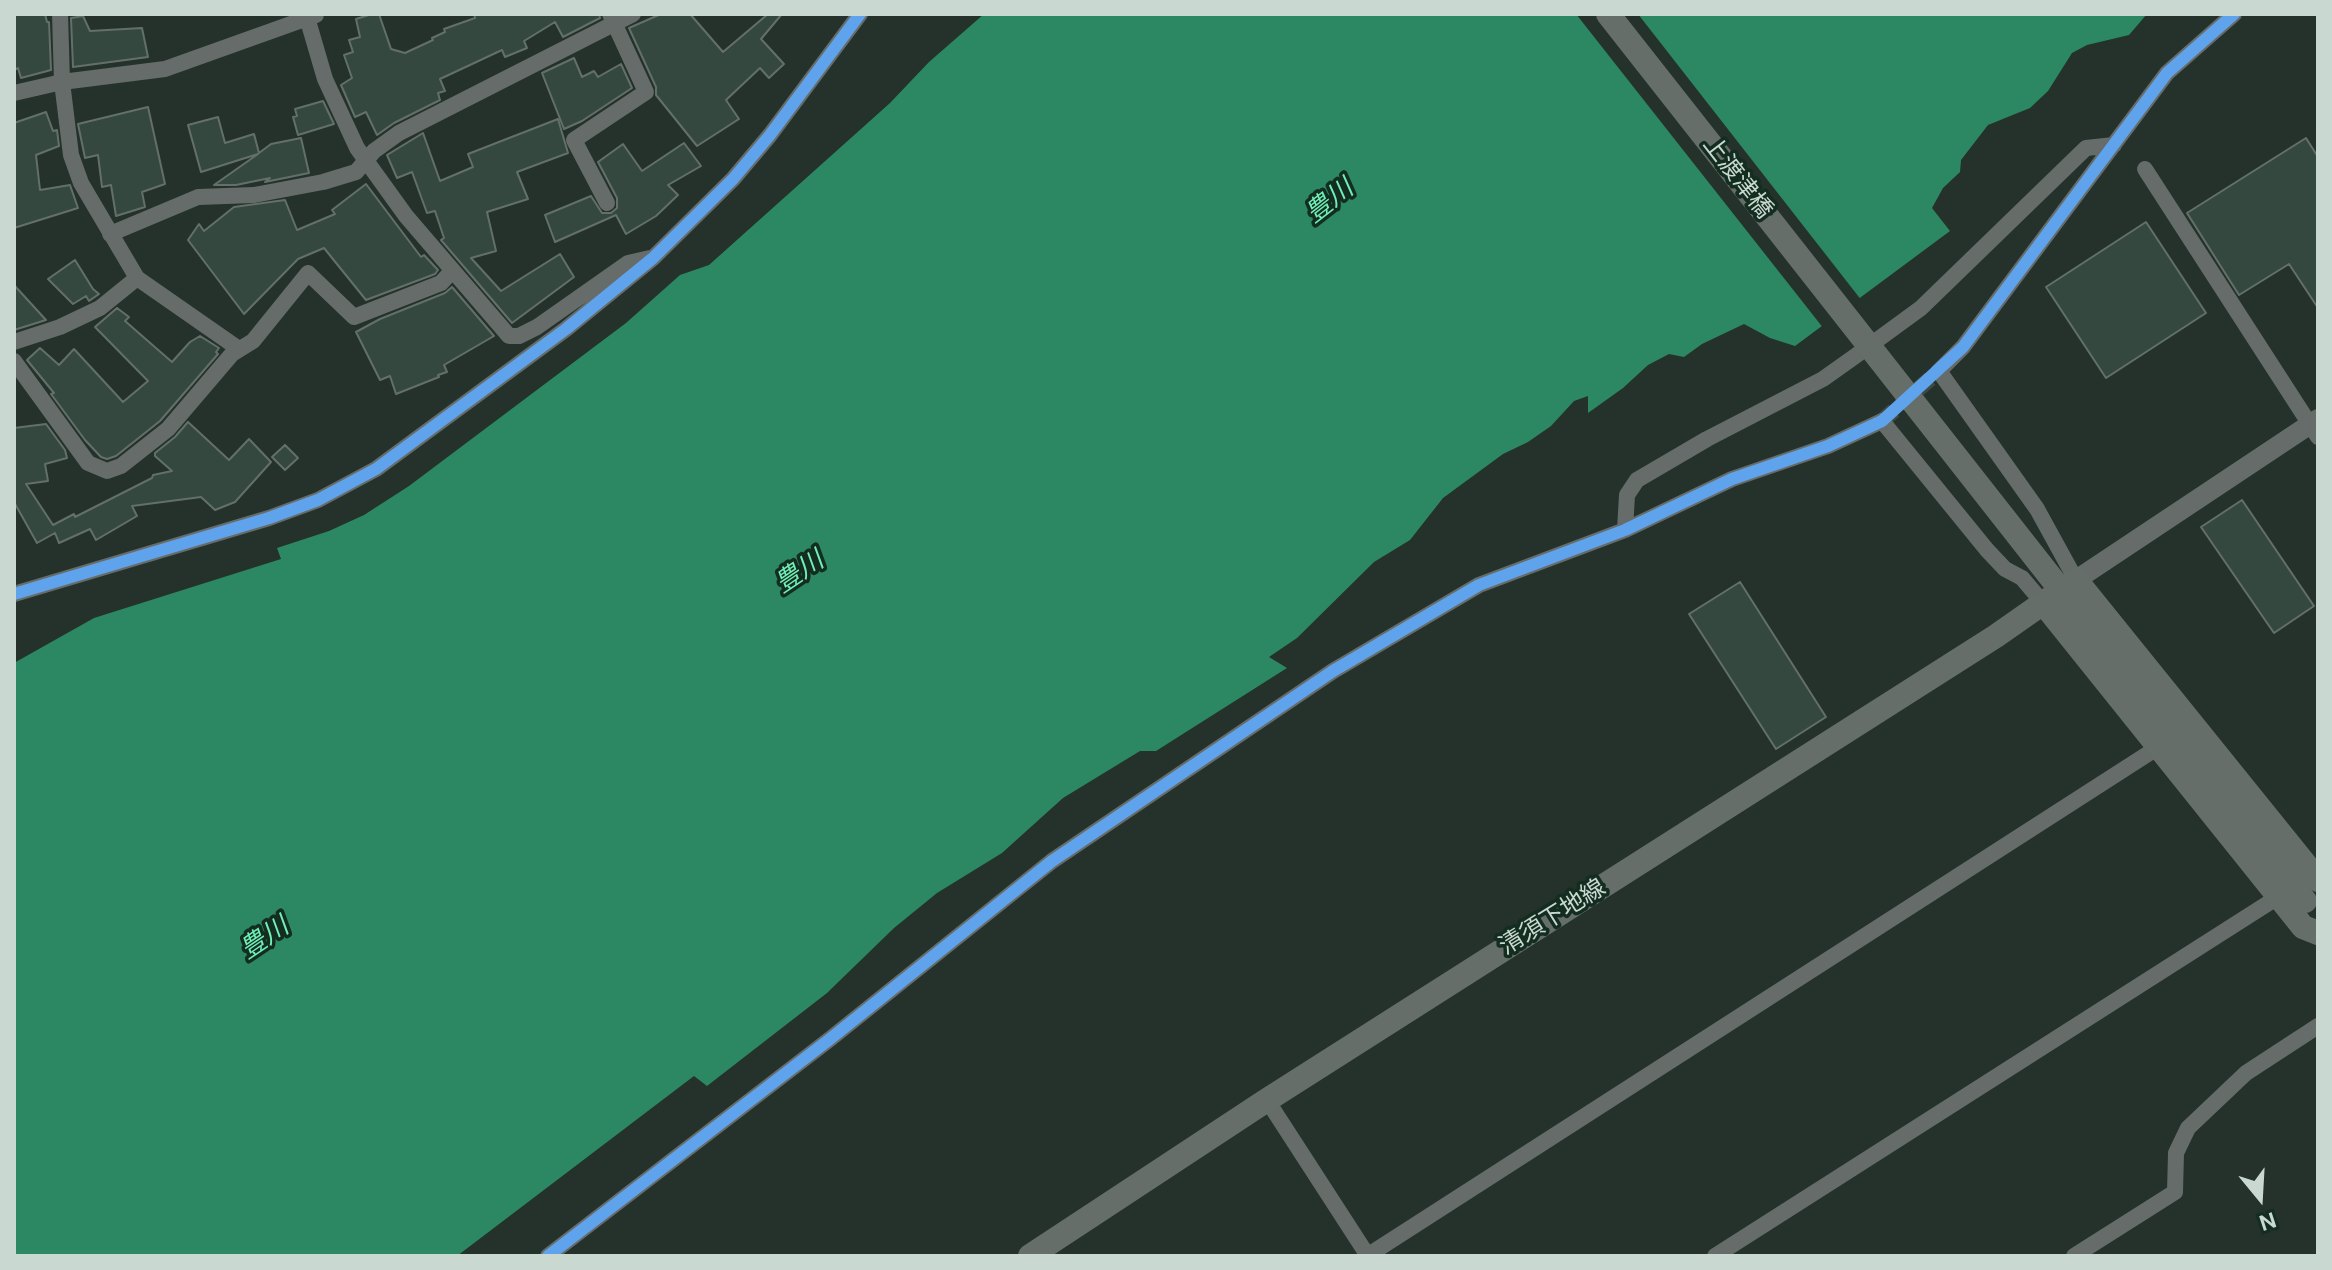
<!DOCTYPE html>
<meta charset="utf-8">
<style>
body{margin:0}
#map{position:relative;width:2332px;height:1270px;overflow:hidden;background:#24322b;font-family:"DM Sans",sans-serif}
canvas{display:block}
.frame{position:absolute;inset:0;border:16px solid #c9d8d0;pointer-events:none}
.north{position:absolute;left:2220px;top:1158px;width:80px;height:80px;-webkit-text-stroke:6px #142d21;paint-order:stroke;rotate:162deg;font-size:22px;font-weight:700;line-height:32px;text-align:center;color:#c9d8d0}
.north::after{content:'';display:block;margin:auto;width:28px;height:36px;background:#c9d8d0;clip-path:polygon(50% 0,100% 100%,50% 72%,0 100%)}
</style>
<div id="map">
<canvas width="2332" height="1270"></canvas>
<div class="frame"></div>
<div class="north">N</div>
</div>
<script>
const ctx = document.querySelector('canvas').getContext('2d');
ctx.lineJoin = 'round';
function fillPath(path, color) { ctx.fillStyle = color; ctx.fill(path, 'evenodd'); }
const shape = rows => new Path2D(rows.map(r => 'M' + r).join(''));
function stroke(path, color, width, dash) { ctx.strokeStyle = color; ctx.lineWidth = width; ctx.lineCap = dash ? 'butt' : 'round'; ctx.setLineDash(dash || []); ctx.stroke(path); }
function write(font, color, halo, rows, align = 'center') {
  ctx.font = font + ' "DM Sans","Noto Sans JP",sans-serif'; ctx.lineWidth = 7; ctx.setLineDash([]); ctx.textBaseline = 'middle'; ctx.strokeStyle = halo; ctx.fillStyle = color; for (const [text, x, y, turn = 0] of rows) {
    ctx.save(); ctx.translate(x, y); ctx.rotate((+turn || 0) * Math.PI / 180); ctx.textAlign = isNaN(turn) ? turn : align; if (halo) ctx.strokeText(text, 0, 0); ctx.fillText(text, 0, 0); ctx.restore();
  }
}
fillPath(shape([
 [984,14,2147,14,2129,35,2087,45,2072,53,2048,91,2030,108,1988,125,1961,160,1960,172,1943,188,1932,208,1950,231,1795,346,1770,338,1744,324,1702,344,1684,357,1669,354,1648,365,1623,388,1588,413,1588,396,1574,401,1551,426,1528,442,1503,454,1443,498,1410,540,1374,562,1297,638,1269,657,1287,668,1156,751,1140,751,1063,798,1002,853,937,893,894,928,827,993,707,1086,694,1076,457,1256,14,1256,14,663,94,618,281,559,277,548,329,531,364,515,409,486,626,323,680,275,709,265,890,103,929,62]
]), '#2c8862');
fillPath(shape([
 [1576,14,1638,14,1862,301,1824,329]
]), '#24322b');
const building = shape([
 [14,14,45,14,47,22,49,22,51,70,21,78,18,68,14,70,14,14],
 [372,14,379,14,391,49,405,53,433,40,432,38,445,32,444,29,475,18,474,14,599,14,600,18,563,37,555,22,524,41,527,48,505,57,502,50,440,79,445,91,438,93,440,100,394,123,377,135,366,112,355,117,341,85,352,78,344,55,353,52,349,40,360,37,356,19,372,14],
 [661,14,690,14,723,52,768,14,782,14,761,39,784,64,769,78,760,68,726,100,739,119,697,146,656,95,656,87,629,28,661,14],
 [83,16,90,31,142,28,148,57,73,67,71,18,83,16],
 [574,58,582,77,594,71,598,77,621,64,632,88,582,121,564,129,542,73,574,58],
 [323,101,334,124,298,135,293,117,297,116,295,109,323,101],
 [148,107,165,184,142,192,145,207,116,216,111,185,102,187,98,155,85,158,78,124,148,107],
 [46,112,53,131,57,130,59,146,36,155,40,190,70,185,78,208,14,228,14,123,46,112],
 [218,117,225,143,254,134,259,153,271,144,301,138,309,173,265,182,270,178,236,185,214,185,258,154,201,172,188,125,218,117],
 [558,119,568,153,517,172,528,199,487,212,496,251,471,258,501,291,560,254,574,277,512,323,441,240,444,238,435,211,427,213,412,172,397,178,387,155,423,133,440,181,473,167,468,154,558,119],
 [2306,138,2318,157,2318,308,2289,264,2239,295,2187,213,2306,138],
 [684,143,701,166,668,185,678,195,656,216,626,234,616,215,555,242,545,215,591,196,602,213,611,213,617,208,617,198,598,162,623,144,642,171,684,143],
 [366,184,421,257,424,255,438,270,435,274,366,300,324,248,298,259,244,314,188,240,199,224,204,231,234,207,285,200,297,230,335,214,332,210,366,184],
 [2146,222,2206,313,2106,378,2046,287,2146,222],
 [75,260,93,289,99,294,89,301,86,296,73,304,48,279,75,260],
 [14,285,46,320,14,330,14,285],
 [452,287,494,336,444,365,447,372,438,375,439,377,396,394,390,376,380,380,356,332,380,319,445,293,452,287],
 [117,308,129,317,125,321,172,362,190,342,200,336,219,348,216,352,218,354,160,421,116,456,107,459,101,457,85,440,51,394,54,393,27,360,40,348,59,365,74,349,123,402,148,381,95,327,117,308],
 [188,422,229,460,249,439,271,462,235,502,215,510,201,497,132,506,137,516,96,540,90,529,59,543,55,533,37,543,14,502,14,428,46,424,65,450,67,458,45,464,48,481,26,484,53,525,74,514,75,517,152,478,153,475,172,471,155,456,155,453,175,437,188,422],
 [285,445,298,458,285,470,272,457,285,445],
 [2242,500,2314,606,2274,633,2201,527,2242,500],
 [1740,582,1826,717,1776,749,1689,614,1740,582]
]);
fillPath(building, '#34483f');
stroke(building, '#637069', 2);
stroke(shape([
 [1882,421,1939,371]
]), '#3d4b44', 16, [16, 8]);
stroke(shape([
 [306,14,325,79,357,148,406,216,509,336,519,336,537,327,628,263,650,258],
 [14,93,62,82,165,69,316,15],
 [2145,169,2318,437],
 [607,203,574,140,646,92,610,14],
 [110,234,198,197,254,195,323,182,356,172,374,151,399,133,633,14],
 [137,278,239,349],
 [14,342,60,327,100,308,137,278,81,183,71,155,62,82,60,14],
 [14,361,88,463,107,471,121,466,168,429,232,354,253,341,308,273,354,317,441,283,452,271],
 [1625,530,1627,495,1637,480,1707,439,1823,379,1854,357,1921,308,2086,148,2114,145],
 [2076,580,2037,509,1939,371,1963,347,2167,73,2234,14],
 [14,594,269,518,318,500,376,469,566,329,653,258,733,179,770,135,860,14],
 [1267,1100,1368,1256],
 [548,1256,830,1039,1052,861,1333,671,1479,585,1625,530,1732,479,1828,446,1882,421,1987,550,2005,569,2022,578,2044,604],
 [1367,1256,2157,748],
 [1715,1256,2278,897],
 [2074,1256,2175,1192,2176,1153,2188,1128,2246,1073,2318,1026]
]), '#666c69', 16);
stroke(shape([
 [2076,580,2318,419]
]), '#666c69', 20);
stroke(shape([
 [1608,14,1866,342],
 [2044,604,2303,927,2318,933],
 [1030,1256,1267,1100,1996,636,2076,580,2318,880]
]), '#666e6a', 24);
stroke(shape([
 [1866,342,2305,901]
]), '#666e6a', 24);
stroke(shape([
 [14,594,269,518,318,500,376,469,566,329,653,258,733,179,770,135,860,14],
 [548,1256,830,1039,1052,861,1333,671,1479,585,1625,530,1732,479,1828,446,1882,421,1963,347,2167,73,2234,14]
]), '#60a3ed', 12);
write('24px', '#c9d8d0', '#142d21', [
 ["上渡津橋",1737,178,52],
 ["清須下地線",1553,918,-32]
]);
write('italic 26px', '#70f0b7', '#142d21', [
 ["豊川",1330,202,-38],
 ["豊川",800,573,-34],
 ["豊川",265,939,-34]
]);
</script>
